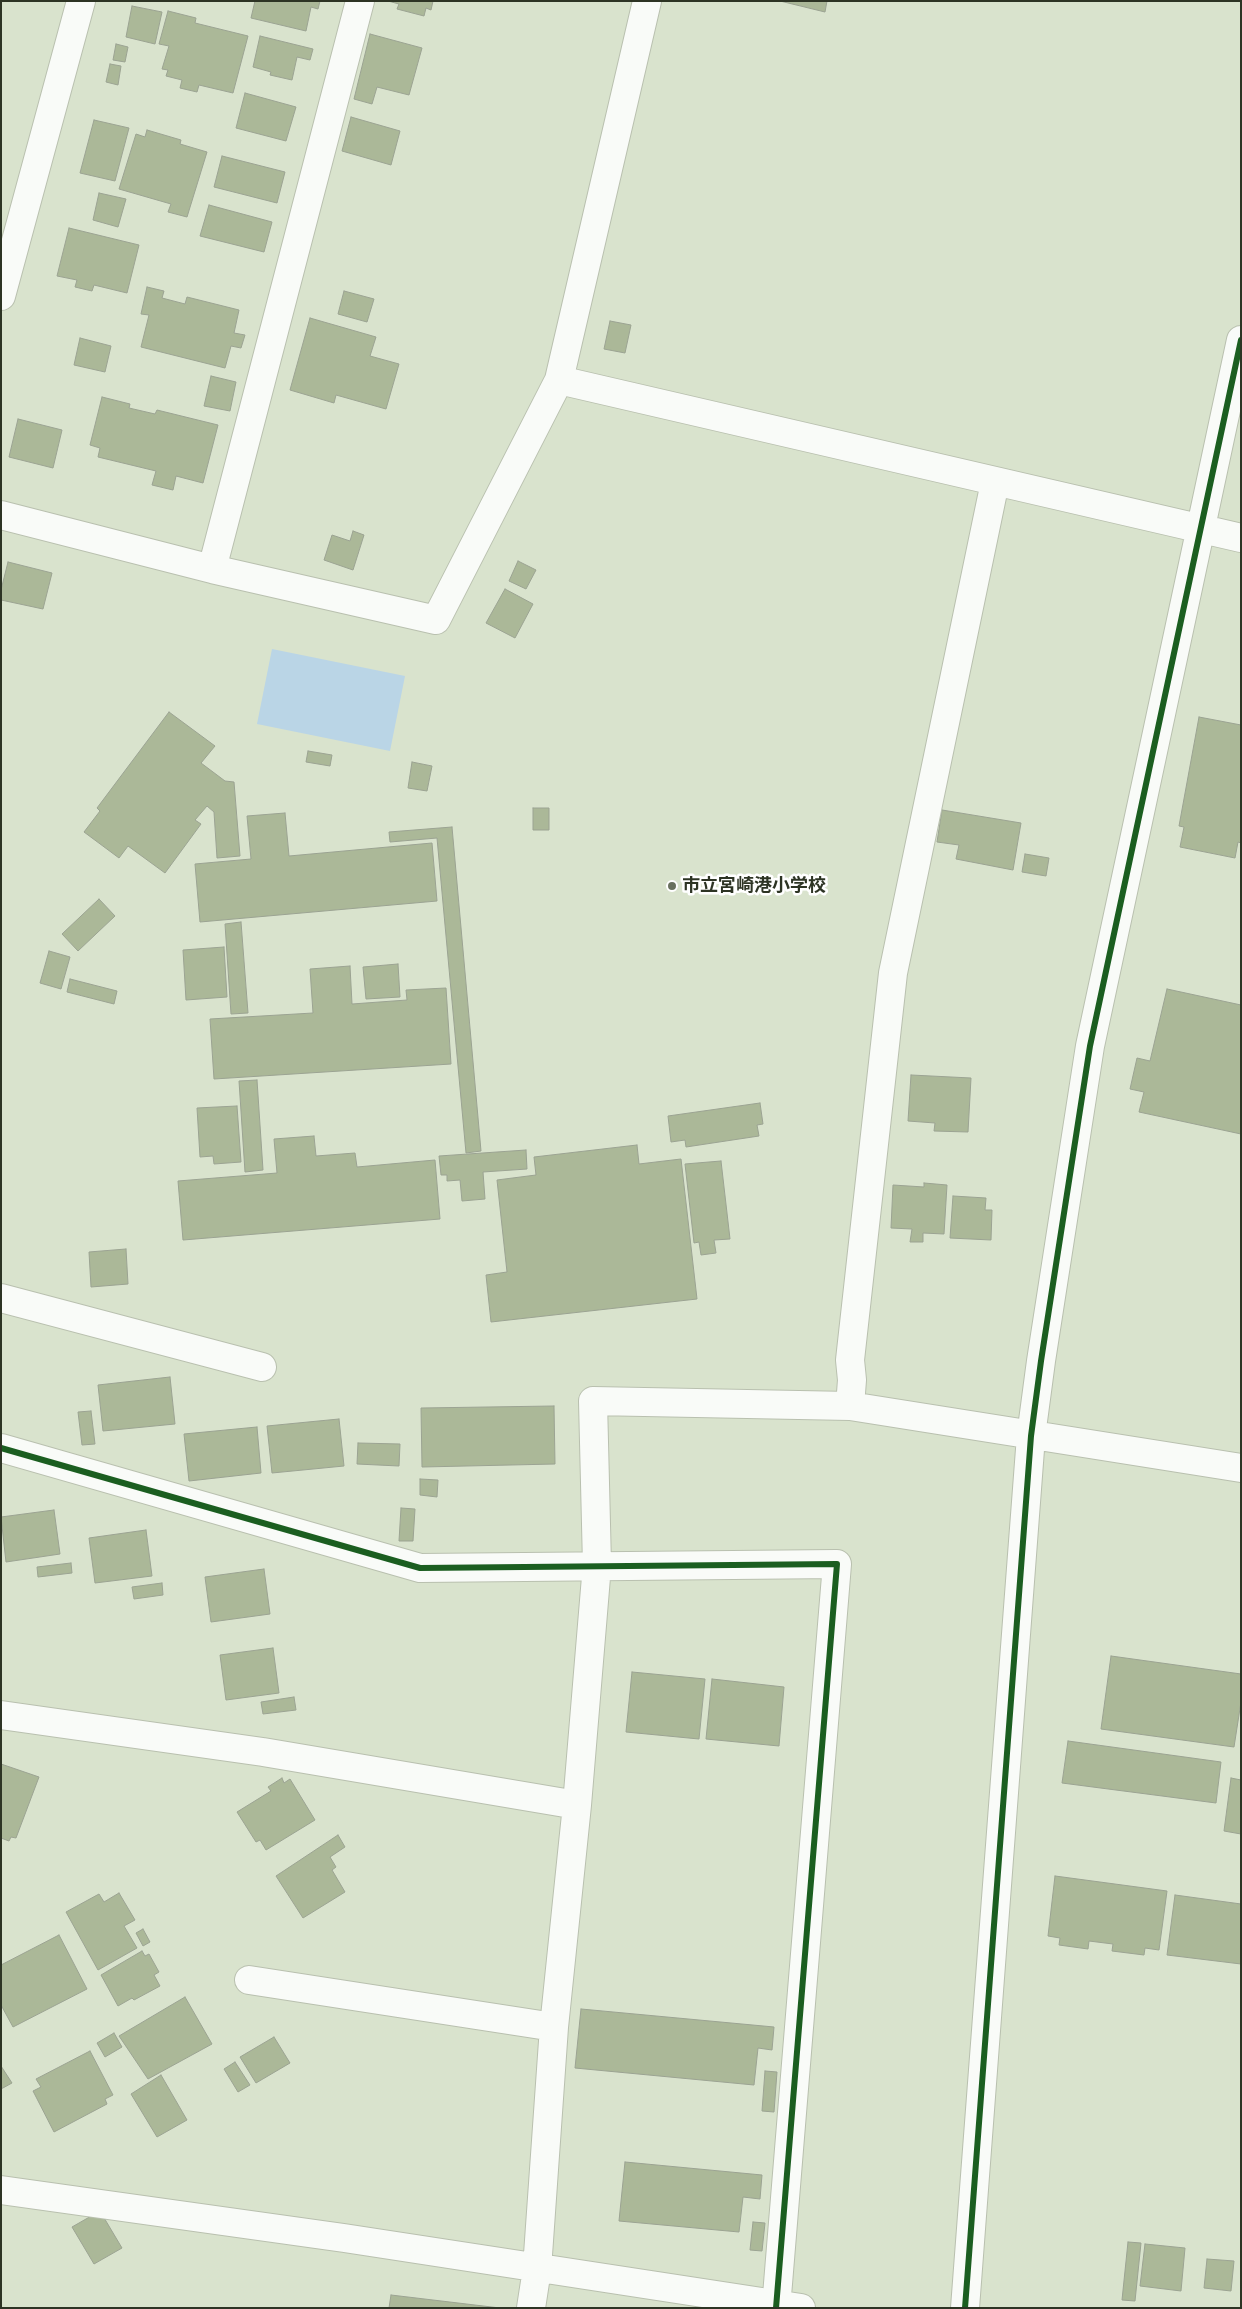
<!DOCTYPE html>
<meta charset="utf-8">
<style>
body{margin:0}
#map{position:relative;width:1242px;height:2309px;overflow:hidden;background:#d9e3cd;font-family:"Varela Round",sans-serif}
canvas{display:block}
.frame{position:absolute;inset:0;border:2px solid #2d3424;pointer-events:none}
</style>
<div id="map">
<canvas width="1242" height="2309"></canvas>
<div class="frame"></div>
</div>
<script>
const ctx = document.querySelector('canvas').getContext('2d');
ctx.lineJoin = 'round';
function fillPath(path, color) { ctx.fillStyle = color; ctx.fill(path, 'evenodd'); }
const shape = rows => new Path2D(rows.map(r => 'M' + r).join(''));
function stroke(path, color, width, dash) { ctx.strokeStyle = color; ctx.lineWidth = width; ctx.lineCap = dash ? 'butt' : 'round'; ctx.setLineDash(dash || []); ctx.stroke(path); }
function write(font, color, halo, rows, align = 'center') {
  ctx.font = font + ' "Varela Round","Noto Sans JP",sans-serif'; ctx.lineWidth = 5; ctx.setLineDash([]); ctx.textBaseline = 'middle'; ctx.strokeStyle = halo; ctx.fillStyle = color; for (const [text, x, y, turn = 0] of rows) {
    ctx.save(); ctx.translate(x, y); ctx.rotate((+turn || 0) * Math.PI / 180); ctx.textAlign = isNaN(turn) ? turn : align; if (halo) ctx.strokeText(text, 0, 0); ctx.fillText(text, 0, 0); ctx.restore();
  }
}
fillPath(shape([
 [272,649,405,676,390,751,257,724]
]), '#bad5e6');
const building = shape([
 [255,1,320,1,318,9,311,7,306,31,251,18,255,1],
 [388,1,433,1,431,10,426,8,424,16,397,9,399,4,388,1],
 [780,1,827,1,825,12,780,1],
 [132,6,162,12,155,44,126,37,132,6],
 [168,11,196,18,195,23,248,36,233,93,199,85,197,92,180,88,182,80,166,76,168,70,162,69,169,46,159,44,168,11],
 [370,34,422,48,409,95,377,87,372,104,354,99,370,34],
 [260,36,313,49,310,60,297,57,292,80,270,75,271,72,253,67,260,36],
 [116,44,128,47,125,62,113,60,116,44],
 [110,64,121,66,118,85,106,82,110,64],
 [245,93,296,107,286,141,236,128,245,93],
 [351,117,400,131,391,165,342,151,351,117],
 [94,120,129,128,115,181,80,173,94,120],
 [147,130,181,140,180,144,207,152,187,217,168,212,171,204,119,189,136,134,145,137,147,130],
 [222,156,285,172,277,203,214,187,222,156],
 [99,193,126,199,118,227,93,220,99,193],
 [209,205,272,222,264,252,200,236,209,205],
 [69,228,139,245,127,293,94,285,92,291,75,287,77,280,57,276,69,228],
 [147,287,164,291,162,298,185,304,187,297,239,310,234,333,245,335,241,348,231,346,225,368,141,347,149,315,141,314,147,287],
 [344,291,374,299,367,322,338,314,344,291],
 [310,318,376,337,370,356,399,364,386,409,336,395,334,403,290,390,310,318],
 [610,321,631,325,625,353,604,349,610,321],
 [80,338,111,346,105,372,74,365,80,338],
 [211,376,236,382,230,411,204,406,211,376],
 [102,397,130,404,129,408,155,414,157,410,218,425,203,483,176,476,173,490,152,485,156,471,98,457,100,448,90,445,102,397],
 [18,419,62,430,53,468,9,457,18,419],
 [353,531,364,535,353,570,324,560,332,535,350,541,353,531],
 [518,561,536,570,526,589,509,581,518,561],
 [8,562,52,573,43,609,1,600,1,590,8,562],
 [505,589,533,604,515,638,486,623,505,589],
 [169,712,215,746,201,763,225,781,234,782,240,856,217,858,214,812,207,806,195,820,201,824,165,873,128,846,119,858,84,832,100,811,97,808,169,712],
 [1199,717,1241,725,1241,843,1238,842,1235,858,1180,847,1184,827,1179,826,1199,717],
 [308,751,332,755,330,766,306,762,308,751],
 [412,762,432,766,427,791,408,788,412,762],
 [533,808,549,808,549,830,533,830,533,808],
 [942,810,1021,823,1013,870,956,859,959,845,937,842,942,810],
 [285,813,289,856,432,843,437,901,200,922,195,864,251,859,247,816,285,813],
 [452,827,481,1151,466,1153,437,838,390,842,389,832,452,827],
 [1025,854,1049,858,1046,876,1022,872,1025,854],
 [99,899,115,916,78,951,62,934,99,899],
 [241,922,248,1013,231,1014,225,924,241,922],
 [224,947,227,997,186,1000,183,950,224,947],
 [49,951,70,957,61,989,40,983,49,951],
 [398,964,400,997,366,999,363,967,398,964],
 [350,966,352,1004,407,1000,406,990,446,988,451,1064,214,1079,210,1019,313,1013,310,969,350,966],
 [70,979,117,991,114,1004,67,992,70,979],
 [1167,989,1241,1005,1241,1134,1139,1112,1144,1092,1130,1089,1137,1058,1150,1061,1167,989],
 [911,1075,971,1078,968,1132,934,1131,935,1123,908,1121,911,1075],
 [257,1080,263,1170,245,1172,239,1081,257,1080],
 [760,1103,763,1124,757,1125,759,1136,686,1147,685,1140,671,1142,668,1116,760,1103],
 [237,1106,241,1162,214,1164,213,1156,200,1157,197,1108,237,1106],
 [314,1136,316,1156,355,1153,357,1167,435,1160,440,1219,183,1240,178,1181,277,1173,274,1139,314,1136],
 [637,1145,639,1164,681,1159,697,1299,491,1322,486,1275,507,1272,497,1180,536,1175,534,1157,637,1145],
 [526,1150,527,1169,483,1172,485,1199,462,1201,460,1180,447,1181,447,1175,441,1175,439,1156,526,1150],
 [721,1161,730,1239,714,1240,716,1253,701,1255,699,1242,694,1243,685,1164,721,1161],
 [924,1183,947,1185,944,1234,923,1233,923,1242,910,1242,912,1229,891,1228,893,1185,924,1187,924,1183],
 [953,1196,986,1198,985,1210,992,1210,991,1240,950,1238,953,1196],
 [126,1249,128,1284,91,1287,89,1252,126,1249],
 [170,1377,175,1424,103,1431,98,1385,170,1377],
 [554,1406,555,1464,422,1467,421,1408,554,1406],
 [91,1411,95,1444,82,1445,78,1412,91,1411],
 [339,1419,344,1466,272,1473,267,1426,339,1419],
 [257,1427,261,1473,189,1481,184,1434,257,1427],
 [358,1443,400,1444,399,1466,357,1464,358,1443],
 [420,1479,438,1480,437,1497,420,1495,420,1479],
 [401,1508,415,1509,413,1541,399,1541,401,1508],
 [54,1510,60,1554,6,1562,1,1517,54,1510],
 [146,1530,152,1576,95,1583,89,1538,146,1530],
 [71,1563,72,1573,38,1577,37,1567,71,1563],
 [264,1569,270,1614,211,1622,205,1577,264,1569],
 [162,1583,163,1595,134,1599,132,1587,162,1583],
 [273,1648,279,1693,226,1700,220,1655,273,1648],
 [1111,1656,1241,1674,1241,1702,1234,1747,1101,1729,1111,1656],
 [632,1672,705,1679,699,1739,626,1732,632,1672],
 [712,1679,784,1687,779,1746,706,1739,712,1679],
 [294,1697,296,1710,263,1714,261,1702,294,1697],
 [1068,1741,1221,1762,1216,1803,1062,1783,1068,1741],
 [1,1764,39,1777,16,1838,11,1837,9,1841,1,1838,1,1764],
 [282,1778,284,1783,290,1779,315,1820,266,1850,260,1840,256,1842,237,1812,271,1791,268,1787,282,1778],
 [1231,1778,1241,1780,1241,1834,1224,1831,1231,1778],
 [338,1835,345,1847,330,1857,336,1867,332,1870,345,1892,303,1918,276,1876,338,1835],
 [1055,1876,1167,1891,1159,1950,1145,1948,1144,1955,1112,1951,1113,1944,1089,1941,1088,1949,1059,1945,1060,1938,1048,1936,1055,1876],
 [119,1893,135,1920,124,1926,137,1948,98,1970,66,1912,99,1894,104,1902,119,1893],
 [1175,1895,1241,1904,1241,1964,1167,1955,1175,1895],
 [143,1929,150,1942,143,1946,136,1933,143,1929],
 [59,1935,87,1989,13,2027,1,2005,1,1965,59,1935],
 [142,1951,145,1956,149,1954,159,1972,154,1975,160,1986,134,2000,132,1998,118,2006,101,1975,142,1951],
 [185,1997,212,2044,148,2079,119,2036,185,1997],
 [581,2009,774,2027,772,2050,758,2048,754,2085,575,2068,581,2009],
 [114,2033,122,2047,105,2057,97,2043,114,2033],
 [274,2037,290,2063,256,2083,240,2057,274,2037],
 [90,2051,113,2095,105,2099,107,2104,54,2132,33,2091,41,2087,36,2079,90,2051],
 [235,2062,250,2085,238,2092,224,2069,235,2062],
 [1,2066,12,2083,1,2089,1,2066],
 [765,2071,777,2072,774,2112,762,2111,765,2071],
 [161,2075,187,2120,157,2137,131,2094,161,2075],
 [625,2162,762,2175,760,2199,743,2197,739,2232,619,2221,625,2162],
 [100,2211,122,2248,94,2264,72,2227,100,2211],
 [753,2222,765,2223,762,2251,750,2250,753,2222],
 [1128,2242,1141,2243,1135,2301,1122,2300,1128,2242],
 [1145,2244,1185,2248,1181,2291,1140,2286,1145,2244],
 [1207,2259,1234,2261,1231,2291,1204,2288,1207,2259],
 [391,2295,500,2308,389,2308,391,2295]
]);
fillPath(building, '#abb898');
stroke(building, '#9ba392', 1);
const minor = shape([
 [1,296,81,1],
 [559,380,1241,538],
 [1,515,212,569,436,620,559,380,647,1],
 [212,569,360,1],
 [1,1298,262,1367],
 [850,1406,852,1380,850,1360,893,973,995,482],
 [1,1448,420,1568,837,1564,776,2308],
 [1,1715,263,1752,577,1805],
 [249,1980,554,2027],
 [1,2190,344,2238,801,2308],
 [531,2308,537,2269,554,2027,577,1805,597,1565,593,1401,850,1406,1241,1468],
 [965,2308,1031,1436,1041,1361,1090,1046,1241,340]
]);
stroke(minor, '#b9c0af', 30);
stroke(minor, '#f9fbf8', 28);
stroke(shape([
 [1,1448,420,1568,837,1564,776,2308],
 [965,2308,1031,1436,1041,1361,1090,1046,1241,340]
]), '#1b5e20', 6);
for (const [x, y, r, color] of [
 [672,886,5,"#69715f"]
]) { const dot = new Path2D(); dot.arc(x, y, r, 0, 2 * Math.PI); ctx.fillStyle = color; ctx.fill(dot); stroke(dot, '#fff', 2); }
write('bold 18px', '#2d3424', '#fff', [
 ["市立宮崎港小学校",682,886]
], 'left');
</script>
